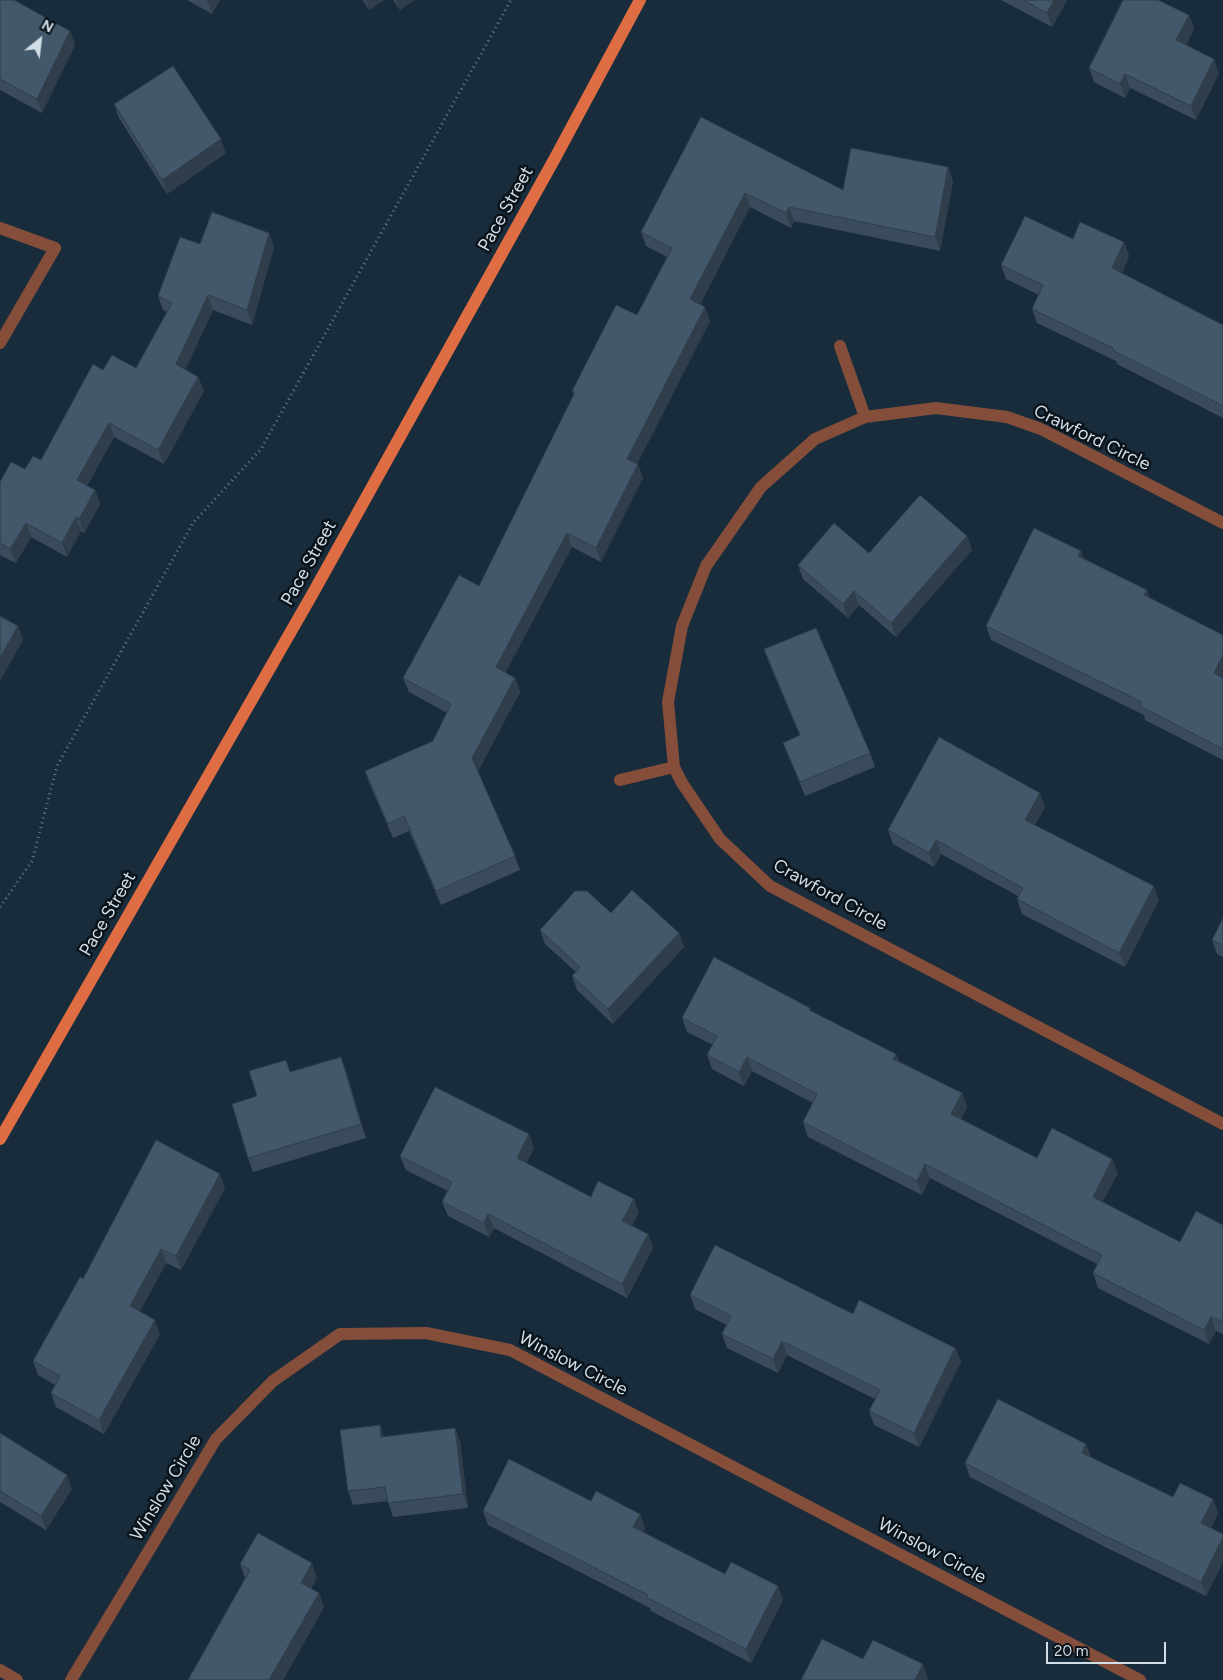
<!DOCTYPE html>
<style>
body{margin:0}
#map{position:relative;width:1223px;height:1680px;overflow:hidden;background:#182c3c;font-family:Figtree,sans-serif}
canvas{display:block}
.north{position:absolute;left:15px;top:15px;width:50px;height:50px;-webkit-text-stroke:4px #0b131a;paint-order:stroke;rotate:29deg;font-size:14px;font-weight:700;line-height:20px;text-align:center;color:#d1dde7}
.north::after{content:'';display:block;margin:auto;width:18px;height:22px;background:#d1dde7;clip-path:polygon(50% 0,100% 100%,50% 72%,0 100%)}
.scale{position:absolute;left:1046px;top:1642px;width:120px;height:22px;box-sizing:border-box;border:2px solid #d1dde7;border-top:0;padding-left:6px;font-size:15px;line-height:18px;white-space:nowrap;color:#d1dde7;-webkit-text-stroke:4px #0b131a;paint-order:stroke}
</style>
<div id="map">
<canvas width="1223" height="1680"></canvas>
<div class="north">N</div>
<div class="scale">20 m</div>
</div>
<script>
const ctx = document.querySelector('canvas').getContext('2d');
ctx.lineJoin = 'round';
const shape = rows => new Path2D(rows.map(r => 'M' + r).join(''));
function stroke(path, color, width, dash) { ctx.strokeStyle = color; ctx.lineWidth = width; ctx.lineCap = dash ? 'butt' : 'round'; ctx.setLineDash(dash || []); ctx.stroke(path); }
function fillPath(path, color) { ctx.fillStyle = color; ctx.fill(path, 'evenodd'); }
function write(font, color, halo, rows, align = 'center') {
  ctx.font = font + ' Figtree,sans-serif'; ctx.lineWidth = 5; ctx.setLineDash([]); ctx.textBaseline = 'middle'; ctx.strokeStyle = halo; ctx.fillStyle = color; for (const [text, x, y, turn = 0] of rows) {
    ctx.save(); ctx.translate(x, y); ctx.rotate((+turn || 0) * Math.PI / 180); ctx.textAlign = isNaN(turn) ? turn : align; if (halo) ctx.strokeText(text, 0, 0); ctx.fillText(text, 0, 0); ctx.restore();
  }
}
stroke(shape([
 [0,907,32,861,57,766,193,523,261,449,511,0]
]), '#6c7c89', 3, [1, 4]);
stroke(shape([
 [0,228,55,248,0,343],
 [840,346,865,417],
 [1223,523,1041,429,1007,417,936,408,865,417,815,439,761,487,706,566,682,626,668,702,674,767,682,783,720,839,770,886,1223,1124],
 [620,780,674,767],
 [0,1670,17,1680],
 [71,1680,216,1439,273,1381,340,1334,426,1333,510,1350,1140,1680]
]), '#854e3a', 12);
stroke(shape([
 [0,1139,313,593,555,158,640,0]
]), '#df6d43', 12);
fillPath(shape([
 [0,0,70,31,75,45,42,113,0,90],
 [187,0,220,0,212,14],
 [363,0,384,0,369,10],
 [393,0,415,0,400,10],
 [1001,0,1067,0,1052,27],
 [1189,15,1194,29,1186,45,1219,73,1196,120,1130,88,1125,98,1094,82,1089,68],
 [114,104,226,153,167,194,119,118],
 [701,117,843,190,948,167,953,181,940,251,794,221,791,228,750,207,700,304,705,307,710,321,637,464,643,478,601,562,572,547,505,673,515,678,520,692,478,771,515,856,520,870,441,905,409,831,393,838,370,785,365,771,433,741,447,713,409,692,403,678,479,586,574,395,572,391,637,315,667,257,646,246,641,232],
 [269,233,274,247,252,325,213,310,185,370,198,377,204,391,164,464,114,437,87,486,95,490,100,504,84,533,81,531,67,557,31,537,16,563,0,555,0,482,25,469,41,460,103,370,136,368,167,312,163,310,158,296,200,244],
 [1073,239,1124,242,1129,256,1122,273,1223,325,1223,418,1117,364,1116,361,1037,323,1032,309,1039,295,1006,279,1001,265],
 [967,536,972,550,896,637,859,605,848,618,803,579,798,565],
 [1081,551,1084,559,1147,590,1149,597,1223,635,1223,760,1145,720,1144,715,991,640,986,626],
 [764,649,870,753,875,767,805,796,783,743,800,736,769,663],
 [1045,807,1035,825,1159,900,1125,967,1022,914,1017,899,1018,896,941,854,934,867,893,844,888,830],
 [611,913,679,933,684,947,613,1024,577,990,572,976,576,972,545,944,540,930],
 [1223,918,1223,957,1217,954,1212,940],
 [810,1008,811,1011,896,1054,899,1061,962,1093,967,1107,961,1119,1037,1158,1118,1173,1102,1202,1180,1242,1223,1225,1223,1334,1216,1331,1209,1344,1098,1288,1093,1273,1097,1264,930,1178,922,1195,808,1137,803,1122,813,1103,752,1071,744,1086,712,1069,707,1055,713,1045,687,1032,682,1018],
 [341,1057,346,1071,366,1138,253,1172,248,1158,257,1096,290,1072],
 [529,1134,534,1148,526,1163,591,1197,639,1213,632,1226,648,1234,653,1248,627,1298,494,1228,489,1237,448,1216,442,1202,448,1191,406,1170,400,1156],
 [225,1188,181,1270,166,1263,140,1311,160,1334,104,1434,56,1407,51,1393,55,1385,38,1375,33,1361,83,1279],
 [690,1295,853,1314,955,1348,961,1362,919,1447,874,1425,869,1411,875,1399,787,1355,778,1373,727,1348,722,1334,727,1325,695,1309],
 [455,1428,460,1442,468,1508,393,1517,388,1501,353,1505,348,1491,384,1437],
 [0,1433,72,1489,46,1530,0,1502],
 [1091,1457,1173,1497,1213,1499,1218,1513,1211,1528,1223,1534,1223,1562,1206,1596,1107,1548,970,1477,965,1463],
 [483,1511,645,1528,643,1532,725,1574,783,1600,751,1663,651,1611,650,1608,488,1525],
 [240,1564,317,1577,311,1589,319,1593,324,1607,283,1680,188,1680,245,1578]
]), '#3a4c5b');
fillPath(shape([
 [207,0,220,0,212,14],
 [366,0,384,0,369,10],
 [396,0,415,0,400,10],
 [1054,0,1067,0,1052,27,1047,13],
 [1189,15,1194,29,1181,55,1176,40],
 [70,31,75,45,42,113,37,99],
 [1214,59,1219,73,1196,120,1191,106],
 [1125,74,1130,88,1125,98,1120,84],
 [221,139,226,153,167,194,162,180],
 [948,167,953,181,940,251,935,237],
 [745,193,750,207,696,313,690,299],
 [789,207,794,221,791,228,786,213],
 [269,233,274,247,252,325,247,310],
 [1124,242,1129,256,1117,282,1112,268],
 [208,295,213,310,181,379,176,364],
 [705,307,710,321,632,473,627,459],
 [198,377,204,391,164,464,158,450],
 [109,423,114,437,82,494,77,480],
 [638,464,643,478,601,562,596,548],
 [95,490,100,504,84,533,79,519],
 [76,517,81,531,67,557,62,543],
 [26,523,31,537,16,563,10,549],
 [567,533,572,547,501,681,496,667],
 [967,536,972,550,896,637,891,623],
 [1081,551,1086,565,1078,556],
 [1147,590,1152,604,1144,595],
 [854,591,859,605,848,618,843,604],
 [18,626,23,640,0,681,0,658],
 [1223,655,1223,678,1214,673],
 [515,678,520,692,477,772,472,758],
 [1040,793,1045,807,1030,834,1025,820],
 [936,840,941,854,934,867,929,853],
 [1154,886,1159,900,1125,967,1119,953],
 [679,933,684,947,613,1024,608,1009],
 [896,1054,901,1068,893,1059],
 [341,1057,346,1071,366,1138,361,1124],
 [747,1057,752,1071,744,1086,739,1072],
 [962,1093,967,1107,956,1128,951,1114],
 [529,1134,534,1148,522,1172,517,1158],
 [1112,1159,1118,1173,1098,1211,1093,1197],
 [925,1164,930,1178,922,1195,917,1181],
 [220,1174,225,1188,181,1270,176,1256],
 [634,1199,639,1213,627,1235,622,1221],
 [488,1214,494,1228,489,1237,484,1223],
 [648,1234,653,1248,627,1298,622,1284],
 [161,1249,166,1263,135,1320,130,1306],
 [1211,1317,1216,1331,1209,1344,1204,1330],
 [155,1320,160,1334,104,1434,99,1420],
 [782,1341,787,1355,778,1373,773,1359],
 [955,1348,961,1362,919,1447,914,1433],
 [380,1425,385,1439,381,1437],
 [455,1428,460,1442,468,1508,463,1494],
 [1086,1444,1092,1458,1082,1453],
 [67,1475,72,1489,46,1530,41,1516],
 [1213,1499,1218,1513,1207,1537,1201,1523],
 [640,1514,645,1528,638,1542,633,1527],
 [1223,1537,1223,1562,1206,1596,1201,1582],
 [312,1563,317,1577,306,1597,301,1583],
 [778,1586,783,1600,751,1663,746,1649],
 [319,1593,324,1607,283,1680,269,1680],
 [923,1664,928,1678,927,1680,915,1680]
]), '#2f3e4a');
const building = shape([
 [0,0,14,0,70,31,37,99,0,79,0,0],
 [1023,0,1054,0,1047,13,1023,0],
 [1123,0,1158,0,1189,15,1176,40,1214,59,1191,106,1125,74,1120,84,1089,68,1123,0],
 [173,66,221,139,162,180,114,104,173,66],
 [701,117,843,190,851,148,948,167,935,237,789,207,786,213,745,193,690,299,705,307,627,459,638,464,596,548,567,533,496,667,515,678,472,758,515,856,436,891,404,816,388,824,365,771,433,741,451,704,403,678,459,575,479,586,575,392,572,391,616,305,637,315,672,248,641,232,701,117],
 [212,212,269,233,247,310,208,295,176,364,198,377,158,450,109,423,77,480,95,490,79,519,76,517,62,543,26,523,10,549,0,543,0,482,11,462,25,469,33,456,41,460,93,364,103,370,112,355,136,368,172,303,158,296,180,237,200,244,212,212],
 [1025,216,1073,239,1080,222,1124,242,1112,268,1223,325,1223,406,1112,350,1113,348,1032,309,1043,285,1001,265,1025,216],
 [920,495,967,536,891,623,854,591,843,604,798,565,834,523,869,553,920,495],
 [1034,528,1081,551,1078,556,1147,590,1144,595,1223,635,1223,655,1214,673,1223,678,1223,749,1140,706,1142,702,986,626,1034,528],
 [0,616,18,626,0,658,0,616],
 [816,628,870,753,800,782,783,743,800,735,764,649,816,628],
 [939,737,1040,793,1025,820,1154,886,1119,953,1017,899,1023,888,936,840,929,853,888,830,939,737],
 [632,890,679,933,608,1009,572,976,580,967,540,930,575,891,587,891,611,913,632,890],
 [1223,918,1223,945,1212,940,1223,918],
 [714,957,810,1008,809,1010,896,1054,893,1059,962,1093,951,1114,1037,1158,1052,1128,1112,1159,1093,1197,1180,1242,1196,1211,1223,1225,1223,1322,1211,1317,1204,1330,1093,1273,1102,1255,925,1164,917,1181,803,1122,817,1094,747,1057,739,1072,707,1055,717,1036,682,1018,714,957],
 [341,1057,361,1124,248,1158,232,1104,257,1096,249,1071,286,1060,290,1072,341,1057],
 [435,1087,529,1134,517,1158,591,1197,598,1181,634,1199,622,1221,648,1234,622,1284,488,1214,484,1223,442,1202,452,1182,400,1156,435,1087],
 [156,1140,220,1174,176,1256,161,1249,130,1306,155,1320,99,1420,51,1393,60,1376,33,1361,80,1277,83,1279,156,1140],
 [715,1245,853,1314,859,1300,955,1348,914,1433,869,1411,880,1390,782,1341,773,1359,722,1334,731,1316,690,1295,715,1245],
 [998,1399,1086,1444,1082,1453,1173,1497,1180,1483,1213,1499,1201,1523,1223,1534,1223,1537,1201,1582,1101,1534,965,1463,998,1399],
 [380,1425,381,1437,455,1428,463,1494,388,1503,385,1487,348,1491,340,1430,380,1425],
 [0,1433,67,1475,41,1516,0,1491,0,1433],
 [509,1459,591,1501,596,1491,640,1514,633,1527,725,1574,731,1562,778,1586,746,1649,646,1597,648,1595,483,1511,509,1459],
 [258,1533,312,1563,301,1583,319,1593,269,1680,188,1680,250,1570,240,1564,258,1533],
 [822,1639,863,1659,873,1640,923,1664,915,1680,801,1680,822,1639]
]);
fillPath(building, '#43586a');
stroke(building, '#2f3e4a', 1);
write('18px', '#d1dde7', '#0b131a', [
 ["Pace Street",506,209,-61],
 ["Crawford Circle",1092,438,26],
 ["Pace Street",309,563,-61],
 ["Crawford Circle",830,895,29],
 ["Pace Street",108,914,-60],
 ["Winslow Circle",573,1364,27],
 ["Winslow Circle",166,1488,-59],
 ["Winslow Circle",932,1551,28]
]);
</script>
